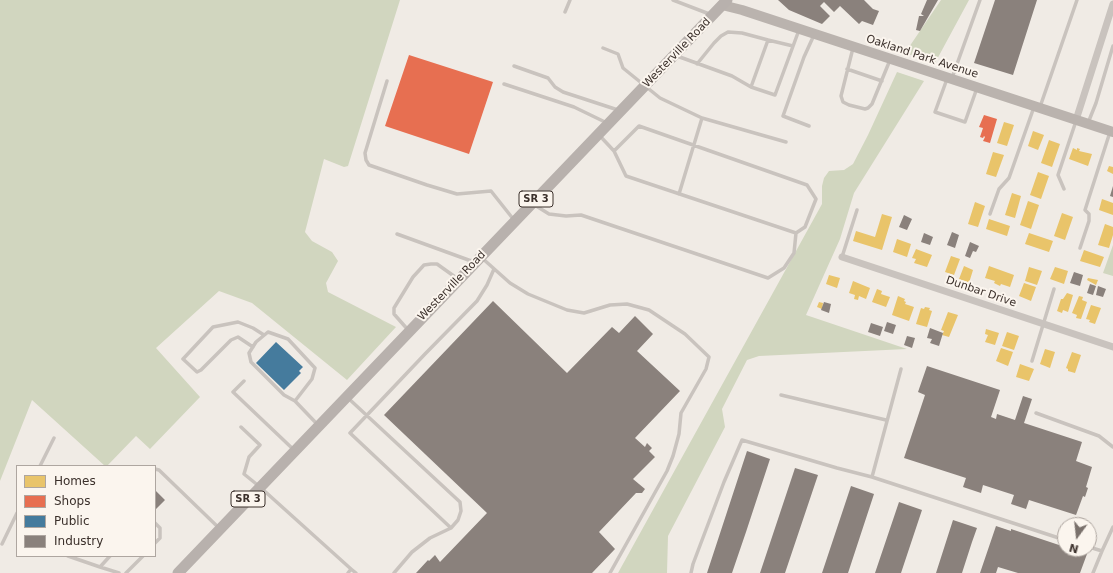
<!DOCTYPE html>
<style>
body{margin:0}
#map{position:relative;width:1113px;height:573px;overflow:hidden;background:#f0ebe5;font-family:"DejaVu Sans",sans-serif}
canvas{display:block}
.legend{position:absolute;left:16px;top:465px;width:140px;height:92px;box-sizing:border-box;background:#fbf5ee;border:1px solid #aea6a0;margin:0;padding:5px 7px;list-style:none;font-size:12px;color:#3b302b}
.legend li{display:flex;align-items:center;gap:8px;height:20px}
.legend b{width:20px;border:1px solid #aea6a0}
.north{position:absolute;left:1057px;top:517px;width:40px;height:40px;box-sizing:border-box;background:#fbf5ee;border:1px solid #aea6a0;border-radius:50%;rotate:195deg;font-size:11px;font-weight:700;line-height:16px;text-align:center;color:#3b302b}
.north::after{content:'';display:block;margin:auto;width:14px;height:18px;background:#7a716c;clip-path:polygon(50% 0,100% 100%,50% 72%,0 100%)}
</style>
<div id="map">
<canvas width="1113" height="573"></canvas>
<ul class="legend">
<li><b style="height:11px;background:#e9c46a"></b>Homes</li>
<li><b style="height:11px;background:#e76f51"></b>Shops</li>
<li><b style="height:11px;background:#457b9d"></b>Public</li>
<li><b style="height:11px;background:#8a817c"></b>Industry</li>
</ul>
<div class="north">N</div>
</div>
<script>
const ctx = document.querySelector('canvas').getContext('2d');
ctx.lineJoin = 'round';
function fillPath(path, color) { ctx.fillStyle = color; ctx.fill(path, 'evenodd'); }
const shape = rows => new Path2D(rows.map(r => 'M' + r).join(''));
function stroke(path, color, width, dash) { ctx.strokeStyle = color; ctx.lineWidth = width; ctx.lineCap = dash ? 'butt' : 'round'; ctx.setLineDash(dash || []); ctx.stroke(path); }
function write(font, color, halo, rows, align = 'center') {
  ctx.font = font + ' "DejaVu Sans",sans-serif'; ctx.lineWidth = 4; ctx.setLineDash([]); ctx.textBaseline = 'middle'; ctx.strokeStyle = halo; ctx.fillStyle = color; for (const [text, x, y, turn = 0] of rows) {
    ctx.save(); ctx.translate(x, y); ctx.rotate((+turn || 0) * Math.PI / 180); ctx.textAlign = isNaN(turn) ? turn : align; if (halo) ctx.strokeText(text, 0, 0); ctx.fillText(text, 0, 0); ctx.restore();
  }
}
fillPath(shape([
 [0,0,400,0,348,166,344,167,324,159,305,232,312,241,332,252,338,261,326,283,328,292,396,327,347,380,252,303,219,291,156,348,200,397,150,449,136,436,107,466,105,466,32,400,0,481],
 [941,0,969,0,935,63,905,53],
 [897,72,924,81,854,193,840,239,806,315,907,349,759,356,747,360,722,409,725,427,668,536,667,573,618,573,822,204,822,186,824,178,829,171,844,170,853,164,868,135],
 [1113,245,1113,276,1103,273]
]), '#d1d6bf');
fillPath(shape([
 [1004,122,1014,125,1007,146,997,143],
 [1033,131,1044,135,1038,150,1028,146],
 [1049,140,1060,144,1052,167,1041,163],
 [1073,148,1077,150,1077,148,1080,149,1079,151,1092,154,1088,166,1069,159],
 [993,152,1004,155,996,177,986,174],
 [1109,166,1113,167,1113,174,1107,171],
 [1038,172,1049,176,1041,199,1030,195],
 [1012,193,1021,196,1015,218,1005,215],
 [1102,199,1113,203,1113,215,1099,210],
 [1028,201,1039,205,1031,229,1020,225],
 [975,202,985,206,978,227,968,224],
 [1062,213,1073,217,1065,240,1054,236],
 [882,214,892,217,882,250,853,241,856,231,875,237],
 [989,219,1010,226,1007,236,986,229],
 [1105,224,1113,227,1113,235,1109,248,1098,245],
 [1029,233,1053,241,1049,252,1025,244],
 [897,239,911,244,907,257,893,252],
 [916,249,932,255,927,267,914,263,916,259,912,258],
 [1084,250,1104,257,1100,267,1080,261],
 [951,256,960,259,954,275,945,272],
 [964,266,973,270,969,283,959,279],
 [989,266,1014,275,1010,287,1001,284,1000,286,994,283,995,281,985,278],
 [1029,267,1042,271,1037,285,1025,281],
 [1055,267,1068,271,1064,284,1050,279],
 [829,275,840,278,837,288,826,284],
 [1088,278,1098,280,1096,285,1087,280],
 [853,281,870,288,866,299,859,296,858,300,854,299,855,295,849,293],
 [1024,283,1036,287,1031,301,1019,296],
 [877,289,882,291,881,294,890,297,886,307,872,302],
 [1067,293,1073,295,1068,312,1063,310,1062,313,1057,311,1061,299,1063,299],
 [898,296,905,299,904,301,906,302,905,304,914,307,909,321,892,315],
 [1079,296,1083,297,1082,300,1087,302,1081,319,1076,318,1077,315,1072,313],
 [819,302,823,303,822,309,817,307],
 [1091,305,1101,308,1095,324,1089,322,1090,320,1086,319],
 [925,307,930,308,929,310,932,311,927,327,916,324,921,308,924,309],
 [948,312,958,315,949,337,942,335,944,331,941,330],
 [986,329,999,333,995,345,985,342,988,335,985,334],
 [1007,332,1019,336,1014,350,1002,346],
 [1001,348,1013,352,1008,366,996,361],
 [1045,349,1055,352,1050,368,1040,364],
 [1072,352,1081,355,1075,373,1068,371,1068,369,1066,368],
 [1020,364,1034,369,1029,381,1016,377]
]), '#e9c46a');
fillPath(shape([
 [409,55,493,82,469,154,385,126],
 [984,115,997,119,990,143,983,141,985,137,984,136,983,138,980,137,983,128,979,127]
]), '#e76f51');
fillPath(shape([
 [276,342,303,367,299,371,301,373,284,390,256,363]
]), '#457b9d');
fillPath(shape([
 [778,0,864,0,873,9,879,11,873,25,862,21,859,24,840,6,834,12,824,2,820,6,830,16,822,24,789,10],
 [927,0,938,0,920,31,916,30,919,16,924,16,921,14],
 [995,0,1037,0,1013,75,974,63],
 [1113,186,1113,197,1110,196],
 [904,215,912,219,907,230,899,227],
 [952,232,959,235,955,248,947,245],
 [924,233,933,237,930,245,921,242],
 [970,242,979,246,976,252,973,251,970,258,965,256],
 [1074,272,1083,275,1080,286,1070,283],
 [1090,284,1096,286,1093,295,1087,293],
 [1098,286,1106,289,1103,297,1096,295],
 [493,301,567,373,612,327,619,333,635,316,653,334,637,351,680,391,635,438,645,447,647,443,652,448,649,451,655,457,633,479,645,489,642,493,636,493,599,532,615,549,592,573,416,573,428,560,429,561,435,555,440,562,487,513,384,415],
 [824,302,831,304,829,313,821,310],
 [887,322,896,325,893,334,884,331],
 [871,323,883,327,880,336,868,332],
 [930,328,943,333,939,346,930,343,932,339,927,338],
 [907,336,915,338,912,348,904,345],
 [927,366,1000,390,991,417,996,419,997,414,1015,420,1023,396,1032,399,1024,423,1082,442,1076,461,1092,467,1086,487,1088,488,1085,497,1083,496,1076,515,1029,500,1026,509,1011,504,1014,495,983,485,981,493,963,487,966,478,904,458,925,395,918,392],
 [747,451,770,459,746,532,732,573,707,573],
 [795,468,818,475,785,573,760,573],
 [851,486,874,494,850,567,848,573,822,573],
 [155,490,165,500,155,510],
 [899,502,922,510,901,573,875,573],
 [953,520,977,528,972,542,962,573,936,573],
 [996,526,1011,531,1011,529,1065,547,1065,549,1072,549,1087,554,1080,573,1018,573,998,567,996,573,980,573]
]), '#8a817c');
stroke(shape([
 [673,0,712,15],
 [565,12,570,0],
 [603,48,618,54,623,68,660,98,702,118,679,194],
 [853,48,841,96,843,102,849,105,865,109,868,108,872,104,890,60],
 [677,56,732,76,751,87,775,95,799,30],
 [697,64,714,43,721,36,728,32,742,33,768,40],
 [514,66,548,78,555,87,563,92,618,110],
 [847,69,882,81],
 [952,78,980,0],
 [947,79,935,112,965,122,977,88],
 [387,81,365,153,366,160,369,165,427,185,457,194,491,191,514,220],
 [504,84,574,107,607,123],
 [751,87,768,40,793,46],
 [1040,107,1077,0],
 [702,118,786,142],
 [1088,123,1096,103,1113,46],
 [809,126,783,116,804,57,814,35],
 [614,151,639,126,807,185,816,199,805,227,796,233],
 [1064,189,1058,175,1076,121],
 [533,204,549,214,566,216,581,215,768,278,784,268,794,253,796,233,626,176,614,151,600,136],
 [990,214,999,189,1009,178,1034,107],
 [397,234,474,262],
 [1080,248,1089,221,1089,214,1085,210,1110,132],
 [842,257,857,210],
 [482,258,510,283,528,294,567,310,584,313,610,305,627,304,649,310,685,334,709,357,706,369,681,413,679,434,673,456,667,471,610,573],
 [409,331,394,314,394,308,413,277,424,265,431,264,437,264,458,279],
 [253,347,238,337,231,340,201,370,197,372,183,359,213,327,238,322,253,328,264,335],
 [1032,361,1054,289],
 [244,381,233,392,294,450],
 [781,395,886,420],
 [348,398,460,502,461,511,458,520,451,528,430,538,412,552,394,573],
 [295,401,284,395,251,362,249,353,256,342,268,332,288,339,315,368,312,379,295,401,318,425],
 [1036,413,1099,436,1113,447],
 [241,427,260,445,249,457,244,474,260,487,351,569,348,573],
 [40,466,54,438],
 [155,469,159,470,219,528],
 [872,477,901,369],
 [155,523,160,528,160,538,155,543],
 [451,528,350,433,425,354,477,301,487,285,494,269],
 [2,544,17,513],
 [1089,547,1102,551,1113,527],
 [68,556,100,567,110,556],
 [100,567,119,573],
 [351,569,356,573],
 [126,573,143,556],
 [691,573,693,564,724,482,742,440,837,468,872,477,1065,540],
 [1093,573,1102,551]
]), '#c9c3be', 3.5);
stroke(shape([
 [1076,120,1113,4],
 [842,257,1113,347]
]), '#c9c3be', 7);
stroke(shape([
 [722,5,742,10,1113,132]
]), '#bab3ae', 10);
stroke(shape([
 [178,573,727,0]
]), '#b8b1ad', 11);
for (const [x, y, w] of [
 [536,199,34],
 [248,499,34]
]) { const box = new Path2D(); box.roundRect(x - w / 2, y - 8, w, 16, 3); ctx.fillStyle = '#fbf5ee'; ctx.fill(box); stroke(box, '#3b302b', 1); }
write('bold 10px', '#3b302b', null, [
 ["SR 3",536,199],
 ["SR 3",248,499]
]);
write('11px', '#3b302b', '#fbf5ee', [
 ["Westerville Road",677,53,-46],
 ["Oakland Park Avenue",922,57,18],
 ["Westerville Road",452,286,-46],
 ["Dunbar Drive",981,292,19]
]);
</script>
